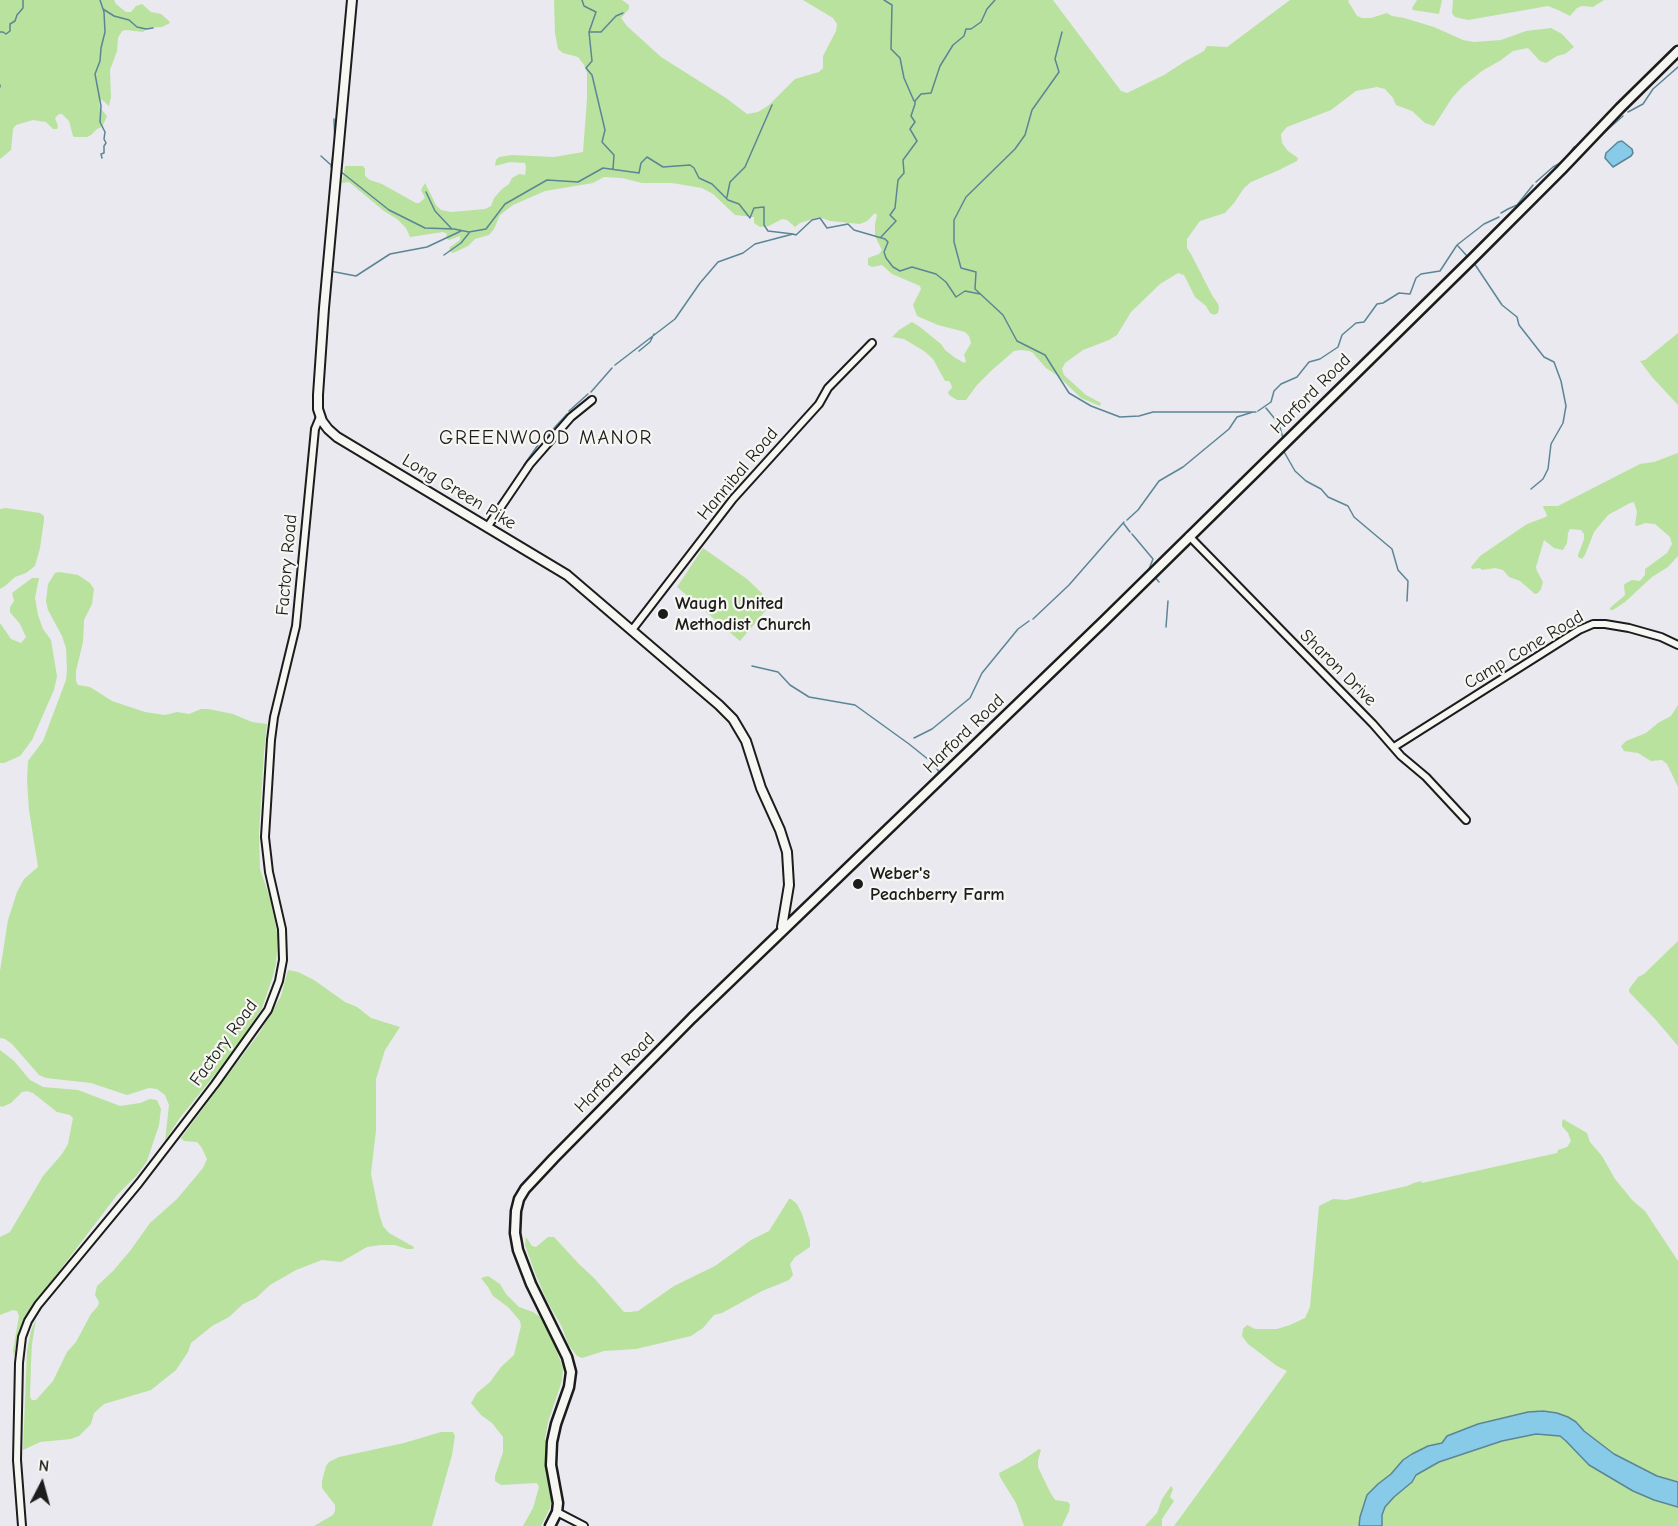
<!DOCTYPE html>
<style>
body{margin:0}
#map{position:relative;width:1678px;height:1526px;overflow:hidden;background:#e9e9ef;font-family:"Comic Neue",sans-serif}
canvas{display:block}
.north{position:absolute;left:12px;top:1454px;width:60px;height:60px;-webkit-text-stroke:4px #f6f6f2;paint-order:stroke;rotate:6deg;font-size:16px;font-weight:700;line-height:24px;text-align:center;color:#1c1c1c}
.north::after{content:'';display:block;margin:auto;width:21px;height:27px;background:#1c1c1c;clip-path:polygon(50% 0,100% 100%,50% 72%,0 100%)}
</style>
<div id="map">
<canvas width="1678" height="1526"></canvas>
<div class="north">N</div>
</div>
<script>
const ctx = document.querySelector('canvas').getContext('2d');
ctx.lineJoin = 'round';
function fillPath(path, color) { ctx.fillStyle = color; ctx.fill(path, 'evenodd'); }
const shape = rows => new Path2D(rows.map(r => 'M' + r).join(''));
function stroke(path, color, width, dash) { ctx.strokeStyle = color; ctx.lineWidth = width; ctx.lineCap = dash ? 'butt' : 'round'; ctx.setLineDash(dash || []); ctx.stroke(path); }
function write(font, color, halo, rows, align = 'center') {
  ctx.font = font + ' "Comic Neue",sans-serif'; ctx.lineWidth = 4.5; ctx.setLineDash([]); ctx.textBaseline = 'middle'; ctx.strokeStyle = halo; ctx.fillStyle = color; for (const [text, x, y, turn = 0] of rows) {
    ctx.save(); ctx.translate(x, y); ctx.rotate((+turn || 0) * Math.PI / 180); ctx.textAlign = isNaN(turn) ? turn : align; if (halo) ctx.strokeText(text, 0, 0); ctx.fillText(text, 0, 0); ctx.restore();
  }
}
fillPath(shape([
 [0,0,114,0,116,4,126,12,131,12,136,6,142,4,151,12,161,14,169,21,170,23,162,27,148,28,143,32,126,30,122,31,118,38,117,51,110,70,111,97,109,106,101,99,99,102,100,108,107,116,102,127,97,129,91,135,87,137,74,137,73,136,69,121,62,114,59,114,55,118,58,126,57,129,53,129,46,122,33,120,16,125,13,129,11,150,0,159],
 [554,0,622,0,629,5,629,9,621,18,627,26,661,57,726,98,747,114,758,112,769,105,795,79,819,72,823,68,823,56,836,31,837,24,833,18,803,0,1053,0,1121,91,1127,93,1164,75,1184,62,1204,51,1207,46,1227,47,1290,0,1349,0,1348,1,1357,16,1362,18,1371,18,1387,13,1392,16,1404,18,1434,27,1463,40,1474,42,1501,40,1526,31,1551,28,1562,34,1574,47,1565,54,1557,56,1546,63,1540,61,1528,48,1513,51,1501,60,1482,71,1462,87,1452,98,1434,126,1425,123,1412,111,1396,105,1393,98,1385,89,1377,87,1356,91,1331,110,1287,127,1281,134,1282,143,1288,151,1298,158,1297,161,1277,171,1251,182,1244,188,1234,203,1225,213,1200,221,1187,239,1187,248,1191,254,1212,295,1218,304,1219,308,1218,313,1214,315,1210,313,1206,306,1195,297,1184,275,1178,273,1160,284,1131,312,1117,335,1109,340,1083,350,1065,363,1062,369,1064,375,1086,395,1099,402,1101,403,1100,406,1081,398,1058,376,1046,368,1033,353,1029,351,1021,350,1014,351,992,370,977,385,966,400,957,400,949,395,948,392,952,388,951,384,949,381,945,381,933,359,924,351,904,339,892,337,899,330,912,322,920,327,941,344,945,350,954,357,964,363,966,361,964,355,971,343,969,336,965,332,938,325,917,316,913,305,921,289,920,286,892,274,882,265,872,267,868,265,868,258,879,254,882,250,875,236,875,224,877,215,875,213,867,221,860,224,830,221,819,217,800,223,795,227,787,220,782,219,769,226,760,227,754,223,754,217,735,215,713,194,702,188,672,183,642,183,622,178,604,177,593,183,545,191,513,205,500,215,494,229,489,235,475,239,468,246,453,253,449,251,450,247,460,240,460,236,449,240,446,238,447,234,443,232,410,237,406,228,397,219,384,211,349,182,342,183,345,166,363,166,365,169,365,176,370,180,382,184,416,203,419,203,425,198,421,190,425,183,436,205,441,210,451,212,485,209,491,206,494,198,502,189,509,184,512,178,519,174,525,175,526,168,525,163,510,162,495,166,496,160,499,157,512,155,554,157,583,152,587,99,587,72,584,65,578,57,563,53,558,49,555,33],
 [1417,0,1442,0,1439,14,1413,10,1412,8],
 [1453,0,1604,0,1593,7,1582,6,1577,8,1570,16,1558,10,1548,6,1468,20,1455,17,1452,13],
 [1678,333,1678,405,1652,377,1640,361,1645,360],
 [1678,453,1678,556,1668,567,1652,577,1625,602,1613,610,1610,610,1610,608,1625,595,1624,585,1626,583,1632,580,1640,581,1645,575,1645,569,1667,553,1672,544,1670,537,1655,524,1645,523,1637,526,1635,525,1637,512,1634,502,1630,503,1608,515,1594,532,1585,555,1582,559,1578,557,1578,555,1584,539,1584,534,1581,530,1570,529,1568,533,1567,543,1563,550,1554,548,1544,540,1536,567,1537,571,1543,582,1541,589,1538,593,1535,594,1520,581,1509,577,1503,570,1495,568,1482,570,1480,568,1472,569,1471,567,1480,556,1527,524,1546,517,1547,515,1543,507,1544,506,1558,506,1640,464,1654,462],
 [6,508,40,513,44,516,44,520,40,548,35,566,26,573,15,577,5,586,0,589,0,509],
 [703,548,747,579,772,603,740,641,677,587],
 [59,572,78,575,90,583,94,589,92,604,84,620,83,642,76,671,76,681,78,685,90,687,112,701,145,712,165,715,177,712,189,714,201,709,208,709,233,714,252,722,267,724,264,752,259,834,260,869,270,898,278,937,276,964,273,976,262,1008,254,1021,226,1061,179,1119,165,1141,169,1105,165,1095,157,1089,149,1088,127,1095,91,1083,46,1078,39,1075,12,1044,5,1039,0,1038,0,971,8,920,17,892,24,879,38,867,29,810,27,780,28,761,43,741,66,680,67,670,66,648,62,636,48,610,46,601,48,584,55,573],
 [32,578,39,578,35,598,38,615,43,629,51,640,57,676,54,690,32,740,20,756,4,763,0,763,0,623,11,639,21,643,26,637,20,624,10,612,10,607,14,601,12,593],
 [1678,705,1678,787,1667,764,1662,760,1651,761,1638,753,1624,751,1621,746,1626,741,1646,733,1658,723,1671,716],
 [1678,941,1678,1046,1656,1020,1629,992,1629,989,1638,977,1644,974],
 [288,970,298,972,314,980,345,1002,357,1007,371,1018,400,1027,385,1050,376,1079,376,1130,371,1174,379,1213,383,1226,389,1233,414,1247,413,1249,407,1249,395,1245,380,1245,367,1247,341,1262,322,1260,296,1270,270,1285,256,1298,243,1304,229,1317,212,1326,201,1335,191,1343,188,1352,176,1370,151,1390,104,1404,94,1413,91,1424,79,1436,71,1439,40,1442,23,1450,27,1351,31,1331,36,1319,32,1344,31,1364,30,1397,32,1400,36,1400,53,1381,67,1352,76,1342,91,1314,98,1306,99,1302,95,1295,97,1286,113,1271,130,1251,150,1223,177,1199,203,1168,207,1159,202,1148,197,1142,184,1141,181,1138,260,1032,281,996],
 [0,1050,14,1061,30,1080,43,1087,78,1090,120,1106,140,1103,150,1099,157,1100,161,1109,159,1125,147,1161,137,1175,117,1195,34,1304,19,1330,14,1357,13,1351,19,1316,17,1311,13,1310,0,1315,0,1237,10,1232,43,1176,62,1154,68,1144,73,1118,70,1115,57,1112,33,1093,27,1091,22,1092,11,1103,2,1107,0,1106],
 [1563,1119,1587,1133,1590,1142,1602,1156,1615,1179,1633,1201,1645,1211,1678,1261,1678,1526,1174,1526,1287,1371,1277,1366,1248,1344,1242,1336,1243,1329,1247,1325,1255,1329,1277,1329,1290,1325,1305,1318,1310,1307,1319,1206,1333,1199,1346,1200,1407,1186,1414,1183,1421,1181,1422,1183,1557,1153,1558,1150,1567,1147,1571,1141,1568,1133,1562,1126,1562,1122],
 [789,1199,791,1199,797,1204,802,1214,810,1240,810,1247,795,1257,790,1264,793,1275,789,1280,762,1291,722,1313,714,1315,703,1328,691,1336,636,1349,604,1351,582,1358,577,1356,568,1344,562,1327,547,1301,535,1273,525,1245,526,1237,532,1246,536,1247,548,1237,554,1237,579,1264,594,1278,624,1312,630,1312,638,1311,674,1286,715,1266,751,1240,769,1231],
 [488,1276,500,1284,506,1294,519,1307,533,1312,539,1316,548,1327,563,1368,562,1381,548,1422,545,1439,546,1474,549,1483,552,1498,550,1508,541,1526,523,1526,533,1508,539,1487,537,1483,501,1485,495,1481,495,1476,503,1452,503,1437,492,1423,481,1415,471,1403,477,1393,490,1382,501,1367,514,1355,521,1326,520,1321,508,1307,493,1296,488,1287,481,1278],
 [441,1432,453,1432,455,1436,452,1455,432,1526,314,1526,333,1515,335,1511,335,1505,322,1488,322,1481,326,1466,329,1462,339,1457,404,1443],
 [1039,1449,1041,1450,1038,1460,1038,1467,1050,1492,1055,1500,1068,1502,1070,1505,1069,1511,1062,1526,1024,1526,1016,1503,1000,1477,999,1473,1020,1462],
 [1171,1486,1173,1489,1170,1497,1174,1501,1162,1519,1162,1526,1145,1526,1157,1513,1162,1499]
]), '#b9e29e');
const water = shape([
 [1622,141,1632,149,1633,153,1631,156,1613,167,1605,158,1606,153,1618,142,1622,141],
 [1543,1411,1557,1413,1568,1417,1576,1422,1584,1431,1614,1454,1657,1476,1678,1482,1678,1507,1654,1500,1633,1491,1589,1465,1566,1441,1560,1436,1536,1434,1502,1441,1439,1462,1416,1475,1412,1482,1394,1497,1385,1507,1382,1515,1382,1526,1359,1526,1360,1517,1367,1495,1378,1484,1391,1474,1403,1460,1412,1454,1428,1446,1442,1443,1447,1436,1478,1424,1528,1412,1543,1411]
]);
fillPath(water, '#87cbe8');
stroke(water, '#5c8596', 1.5);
stroke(shape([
 [100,0,104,12,105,32,101,48,100,61,95,74,101,106,100,122,105,132,104,139,106,143,104,146,104,153,101,154,102,158],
 [582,0,584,6,596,12,589,32,592,61,586,68,592,75,605,130,602,142,614,155,613,169],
 [884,0,892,5,891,49,900,58,904,78,914,101],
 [103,9,114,16,129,20,137,27,146,29,153,28],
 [0,32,3,32,6,34,10,31,10,24,15,21,17,15,23,8,23,0],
 [590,32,601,32,616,16,623,13],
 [1062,32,1055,59,1059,72,1032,110,1025,135,1015,149,966,197,954,220,954,242,961,268,976,272,975,289,1003,315,1017,341,1045,355,1069,393,1091,406,1120,417,1139,416,1153,412,1256,412],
 [0,85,0,87],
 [1628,112,1643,104,1653,89,1678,67],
 [1590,145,1623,116],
 [321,156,331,165],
 [331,167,335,144,334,119],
 [340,171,389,210,425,228,454,229,469,232,486,229,505,204,547,180,578,182,603,168,639,173,641,163,647,157,663,167,690,165,694,168,699,178,712,184,728,200,739,204,750,218,754,208,764,207,764,225,768,231,793,234],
 [1536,182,1553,167,1564,161,1574,147,1578,146],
 [426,192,435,211,451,228],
 [727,197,730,182,745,167,772,105],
 [1501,213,1508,209,1517,205,1533,185],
 [881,237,896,221,890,215,895,208,898,180,904,173,903,160,917,141,910,129,915,122,911,116,915,104,915,101,921,94,931,93,940,66,953,45,964,36,966,29,971,29,981,22,987,9,995,0],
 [1458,246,1467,256],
 [444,255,461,243,469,233],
 [1474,263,1502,305,1517,317,1519,325,1544,357,1554,362,1561,381,1566,406,1563,423,1551,444,1548,469,1543,479,1531,489],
 [330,271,356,276,390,254,427,247,461,231],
 [639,351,650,342,654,334],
 [615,365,675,319,700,283,718,262,743,253,755,244,793,234,796,235,812,220,820,218,827,228,848,224,854,230,885,239,888,242,884,252,886,258,893,267,900,271,912,267,936,274,946,282,956,297,965,291,980,294],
 [591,392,612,368],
 [1266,408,1279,424,1283,438],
 [569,411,588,394],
 [1258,411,1271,402,1274,391,1281,384,1297,377,1309,362,1320,359,1338,347,1342,335,1356,323,1364,322,1377,304,1383,303,1399,293,1410,294,1416,278,1421,274,1440,271,1457,245,1484,224,1499,217],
 [544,439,567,414],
 [1283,450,1295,471,1306,481,1321,489,1328,497,1348,506,1354,517,1392,549,1398,570,1408,581,1407,601],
 [524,465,538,445],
 [1127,520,1138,510,1159,481,1183,467,1229,429,1237,417,1253,412],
 [1124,524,1130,532],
 [1132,534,1153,559,1149,569],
 [1154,576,1159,582],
 [1033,619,1069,585,1124,522],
 [1166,627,1168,601],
 [752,666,778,672,790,685,809,697,855,705,909,744,934,764,939,772,931,781],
 [914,738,932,729,970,698,982,673,1018,629,1029,621]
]), '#5c8596', 1.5);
const minor = shape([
 [488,526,530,464,571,417,592,400],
 [1189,536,1373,724,1401,756,1426,777,1466,820],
 [632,630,733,499,819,404,828,388,872,343],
 [1394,747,1579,630,1593,624,1605,624,1629,628,1661,637,1678,645],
 [557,1512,584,1526],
 [22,1526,17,1460,19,1363,22,1337,28,1321,38,1305,139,1183,215,1084,268,1010,279,981,283,960,282,929,269,872,265,837,271,740,274,717,296,626,315,429,320,417]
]);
const tertiary = shape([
 [352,0,324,308,318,395,318,409,322,421,328,429,337,437,567,575,719,705,733,719,746,741,761,788,780,830,787,852,789,885,782,927,783,929]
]);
const secondary = shape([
 [550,1526,557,1512,558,1503,551,1465,552,1442,556,1424,569,1387,571,1372,567,1357,531,1284,518,1250,515,1233,516,1211,519,1199,525,1189,554,1158,692,1018,1104,621,1473,258,1561,170,1620,108,1678,51]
]);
stroke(minor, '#1c1c1c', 10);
stroke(tertiary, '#1c1c1c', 12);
stroke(secondary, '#1c1c1c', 13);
stroke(minor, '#f6f6f2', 6);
stroke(tertiary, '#f6f6f2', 8);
stroke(secondary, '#f6f6f2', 8);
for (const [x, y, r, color] of [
 [663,614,6,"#1c1c1c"],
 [858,884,6,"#1c1c1c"]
]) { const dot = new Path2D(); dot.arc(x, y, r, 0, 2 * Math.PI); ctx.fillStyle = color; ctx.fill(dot); stroke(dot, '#f6f6f2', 2); }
write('18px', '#1c1c1c', '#f6f6f2', [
 ["Harford Road",1311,394,-45],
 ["Hannibal Road",738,474,-50],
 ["Long Green Pike",459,492,31],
 ["Factory Road",287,565,-85],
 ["Camp Cone Road",1524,650,-31],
 ["Sharon Drive",1338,668,45],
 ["Harford Road",964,734,-44],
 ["Factory Road",224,1043,-54],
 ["Harford Road",615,1073,-45]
]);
write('bold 18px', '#1c1c1c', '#f6f6f2', [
 ["Waugh United",675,604],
 ["Methodist Church",675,625],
 ["Weber's",870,874],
 ["Peachberry Farm",870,895]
], 'left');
ctx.letterSpacing = '1.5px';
write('20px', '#1c1c1c', '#f6f6f2', [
 ["GREENWOOD MANOR",546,438]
]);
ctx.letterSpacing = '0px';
</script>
